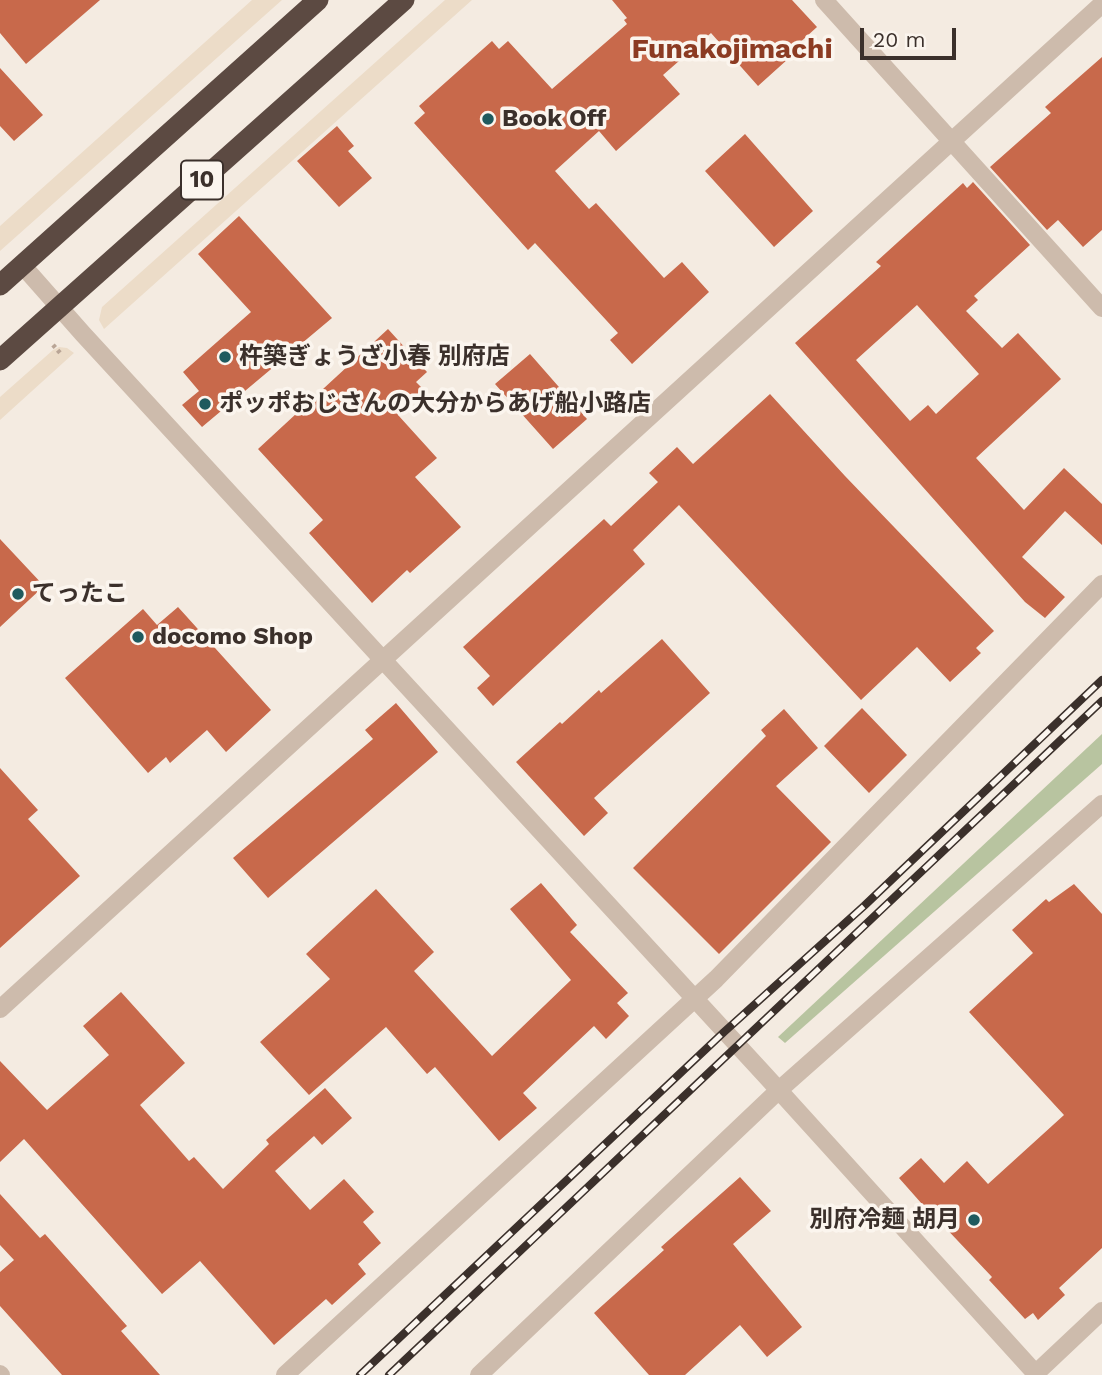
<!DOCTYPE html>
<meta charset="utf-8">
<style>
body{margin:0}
#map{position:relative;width:1102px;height:1375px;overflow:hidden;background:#f4ebe1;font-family:"Work Sans",sans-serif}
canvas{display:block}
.scale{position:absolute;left:860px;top:28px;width:96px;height:32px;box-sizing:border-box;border:4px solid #3b302b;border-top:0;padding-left:9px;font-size:21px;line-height:24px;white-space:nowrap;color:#3b302b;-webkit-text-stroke:5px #fbf5ee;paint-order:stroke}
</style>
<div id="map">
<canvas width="1102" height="1375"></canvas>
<div class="scale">20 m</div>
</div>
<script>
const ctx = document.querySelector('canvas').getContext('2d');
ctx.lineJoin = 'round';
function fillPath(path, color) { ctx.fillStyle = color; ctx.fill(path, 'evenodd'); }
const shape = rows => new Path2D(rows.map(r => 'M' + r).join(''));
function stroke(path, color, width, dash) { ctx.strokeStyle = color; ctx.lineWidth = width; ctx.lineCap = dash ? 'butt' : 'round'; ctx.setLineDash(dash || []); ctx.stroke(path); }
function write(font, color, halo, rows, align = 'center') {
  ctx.font = font + ' "Work Sans","Noto Sans JP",sans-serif'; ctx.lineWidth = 7; ctx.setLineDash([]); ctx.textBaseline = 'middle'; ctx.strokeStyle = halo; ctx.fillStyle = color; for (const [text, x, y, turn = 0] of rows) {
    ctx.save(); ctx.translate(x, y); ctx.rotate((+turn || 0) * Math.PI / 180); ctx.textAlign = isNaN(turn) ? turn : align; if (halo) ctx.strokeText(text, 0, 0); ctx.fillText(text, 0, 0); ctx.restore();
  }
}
fillPath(shape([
 [1102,734,1102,764,785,1043,778,1037]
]), '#b8c4a0');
fillPath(shape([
 [252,0,282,0,0,251,0,226],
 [445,0,472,0,104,329,99,320,102,307],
 [59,347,67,348,74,353,0,420,0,397,53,350]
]), '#ecdcc8');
fillPath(shape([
 [0,0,100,0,26,64,0,33],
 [612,0,792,0,817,27,785,56,788,59,758,86,711,33,663,75,680,94,616,151,599,131,555,171,589,209,596,203,664,278,682,262,709,292,632,364,610,340,618,333,535,243,528,250,414,123,425,113,419,106,492,41,499,49,508,41,552,89,627,24,624,20,627,18],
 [1102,57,1102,230,1083,247,1058,220,1047,230,990,167,1051,113,1045,107],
 [0,68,43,115,14,141,0,126],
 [337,126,354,146,348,151,372,178,339,207,297,161],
 [745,134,813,211,774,247,705,171],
 [973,182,1030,245,974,296,978,300,966,311,1002,348,1018,333,1061,379,976,458,1024,510,1064,468,1102,504,1102,545,1065,511,1022,557,1065,597,1045,618,1025,602,795,343,881,266,876,262,919,223,963,183,967,188],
 [917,305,979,374,936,414,928,405,910,421,856,360],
 [239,216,332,318,202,427,182,405,199,391,183,372,251,312,198,254],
 [388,329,427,372,416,382,424,390,398,415,437,458,415,477,461,527,410,573,407,570,372,603,309,533,323,520,258,449],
 [530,354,587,419,553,449,495,384],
 [770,394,845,476,994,631,976,648,981,653,950,682,917,647,861,700,679,505,633,550,645,564,493,706,477,688,490,676,463,647,604,519,611,526,658,482,649,473,677,447,693,464],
 [0,539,44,586,0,627],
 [178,607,271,710,226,752,207,730,170,763,166,757,148,773,65,678,143,609,157,625],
 [662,639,710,693,594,798,608,813,584,836,516,762,560,722,562,724,599,690,601,693],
 [396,703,438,752,268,898,233,858,373,739,365,730],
 [862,708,907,755,869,793,824,746],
 [784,709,818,748,776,786,831,842,719,954,633,868,766,736,761,730],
 [0,768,38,810,28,819,80,876,0,948],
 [541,883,577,925,570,932,628,993,617,1003,629,1016,606,1039,594,1026,523,1093,537,1108,499,1141,435,1067,427,1074,386,1027,309,1095,260,1042,330,979,306,954,376,889,434,952,414,971,492,1056,571,980,510,909],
 [1074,884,1102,914,1102,1248,1059,1288,1065,1295,1038,1320,1033,1313,1025,1319,989,1280,992,1277,940,1222,934,1228,917,1209,922,1204,899,1178,921,1158,944,1183,967,1161,988,1184,1064,1115,969,1012,1033,953,1012,930,1046,899,1049,902],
 [121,992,185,1063,140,1105,189,1161,194,1157,223,1189,269,1144,266,1140,325,1088,352,1118,322,1145,314,1136,275,1171,310,1210,344,1179,374,1212,363,1222,381,1243,358,1264,366,1274,332,1305,326,1299,274,1345,200,1261,162,1294,24,1139,0,1162,0,1061,47,1110,109,1055,83,1026],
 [740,1177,771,1211,733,1244,802,1327,767,1357,740,1325,685,1375,649,1375,594,1313,664,1250,661,1247],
 [0,1194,40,1238,45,1234,127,1326,121,1331,160,1375,62,1375,0,1306,0,1272,14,1260,0,1245]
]), '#c8694b');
stroke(shape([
 [53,345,61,354]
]), '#b9a596', 4.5, [3.5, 3.5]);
stroke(shape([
 [824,0,1102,308],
 [23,266,83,334,765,1075,1037,1375],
 [0,1009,1102,4],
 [0,1374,1,1375],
 [285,1375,716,979,1102,584],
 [479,1375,779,1090,1102,804],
 [1034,1375,1102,1311]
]), '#cdbbac', 18);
stroke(shape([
 [0,285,318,0],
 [0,360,404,0]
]), '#5c4a42', 21);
const rail = shape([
 [360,1375,724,1032,864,906,1102,680],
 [389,1375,1102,701]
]);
stroke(rail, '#3b302b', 8);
stroke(rail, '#fbf5ee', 5, [16]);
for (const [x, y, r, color] of [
 [488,119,7,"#1f5a5e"],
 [225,357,7,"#1f5a5e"],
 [205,404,7,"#1f5a5e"],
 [18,594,7,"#1f5a5e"],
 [138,637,7,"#1f5a5e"],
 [974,1220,7,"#1f5a5e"]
]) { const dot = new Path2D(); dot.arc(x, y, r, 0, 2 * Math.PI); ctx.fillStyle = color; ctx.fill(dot); stroke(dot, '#fbf5ee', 2.5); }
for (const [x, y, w] of [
 [202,180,42]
]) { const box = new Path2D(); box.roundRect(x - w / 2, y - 19.5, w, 39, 5); ctx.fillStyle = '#fbf5ee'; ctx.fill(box); stroke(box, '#3b302b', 2); }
write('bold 23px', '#3b302b', null, [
 ["10",202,180]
]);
write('bold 24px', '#3b302b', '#fbf5ee', [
 ["Book Off",502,119],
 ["杵築ぎょうざ小春 別府店",239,357],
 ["ポッポおじさんの大分からあげ船小路店",219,404],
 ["てったこ",32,594],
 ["docomo Shop",152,637],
 ["別府冷麺 胡月",960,1220,"right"]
], 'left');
write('bold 28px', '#8c3b22', '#fbf5ee', [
 ["Funakojimachi",732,50]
]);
</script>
